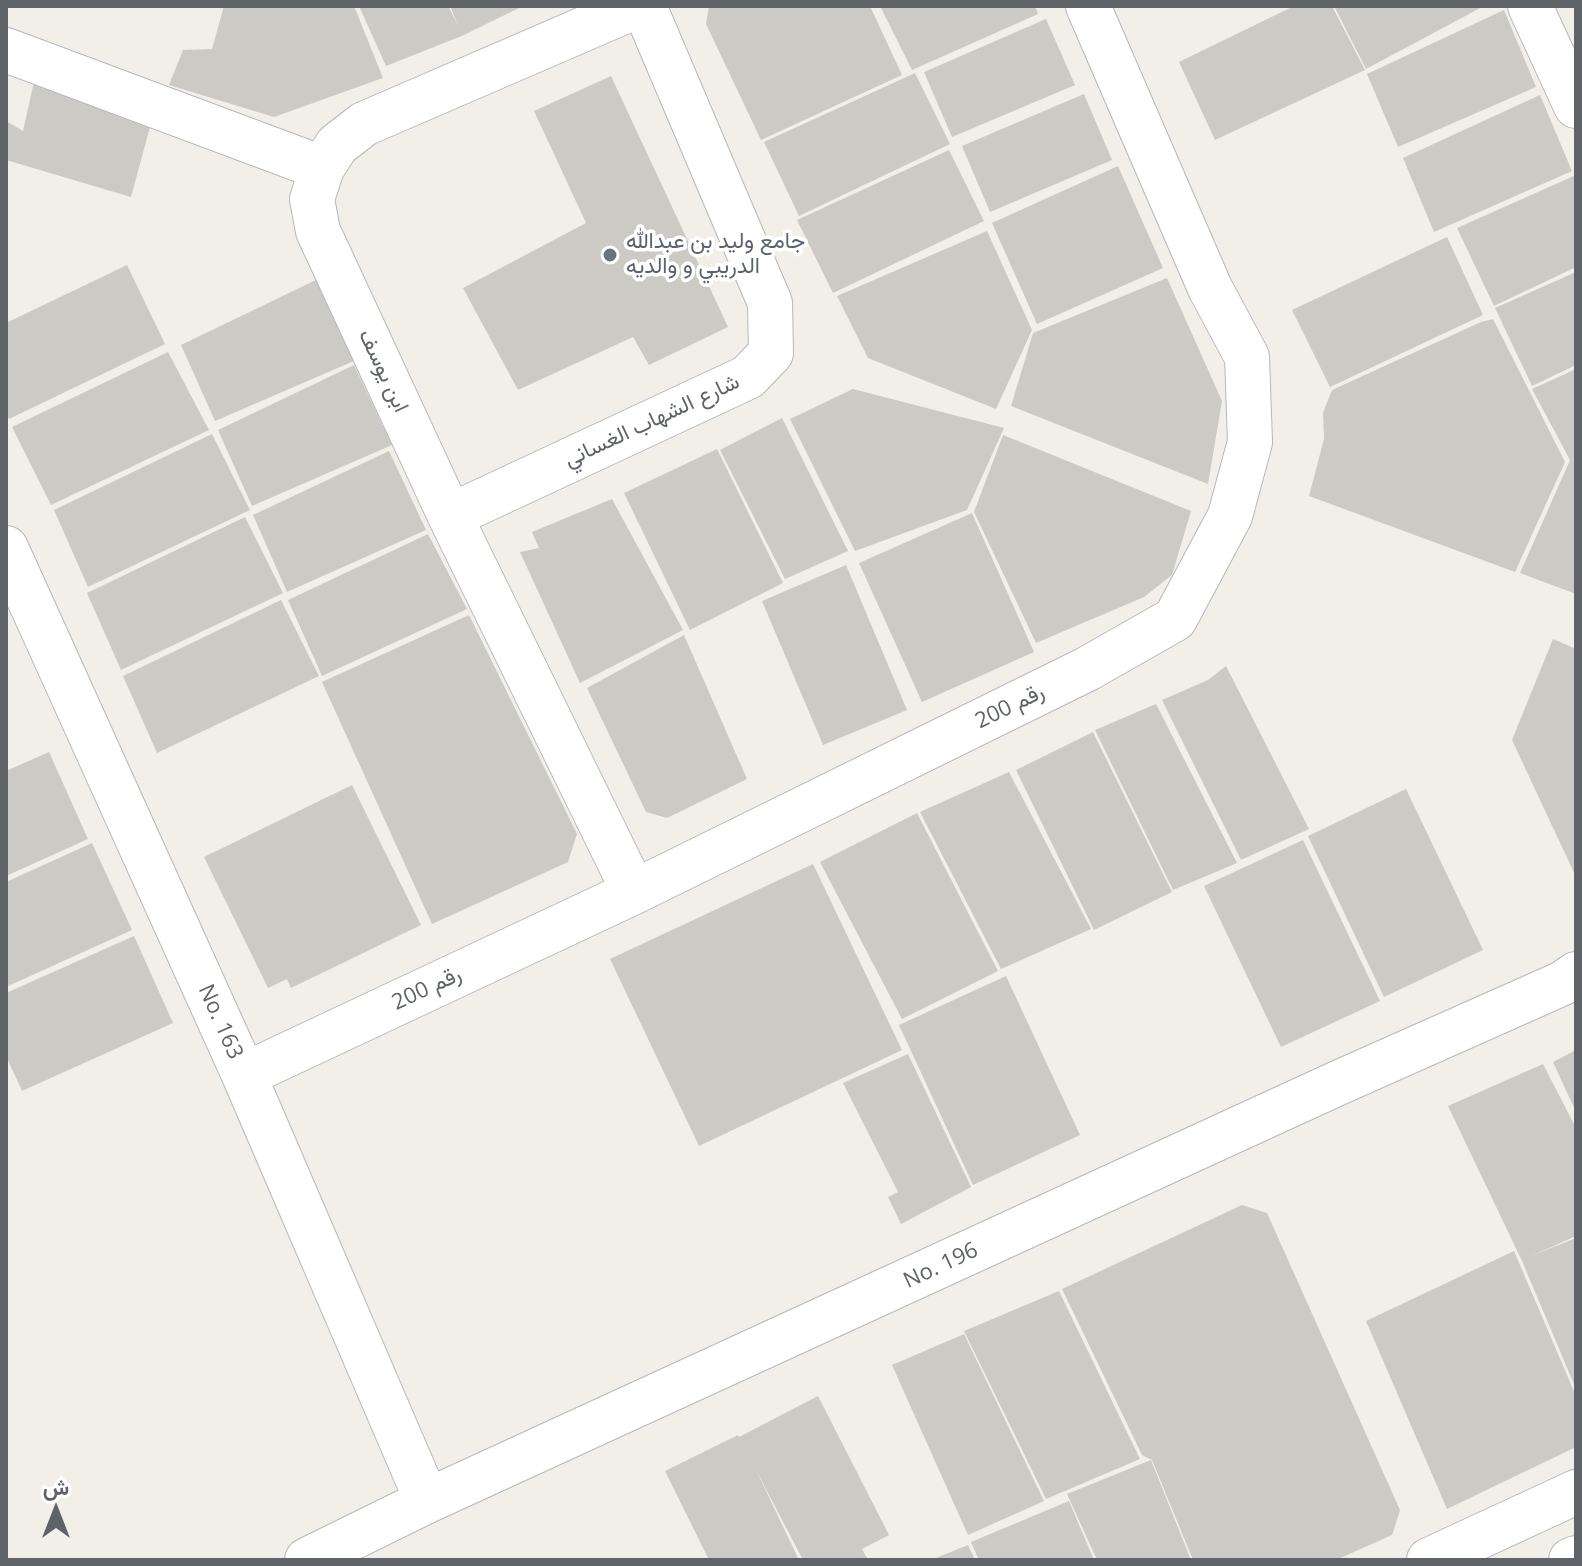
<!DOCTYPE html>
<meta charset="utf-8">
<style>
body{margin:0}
#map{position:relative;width:1582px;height:1566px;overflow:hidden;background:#f1efe8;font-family:"Open Sans",Vazirmatn,sans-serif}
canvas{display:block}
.frame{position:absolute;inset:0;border:8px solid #5f6368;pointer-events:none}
.north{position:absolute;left:16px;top:1470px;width:80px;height:80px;-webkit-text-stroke:6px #fff;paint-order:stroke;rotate:0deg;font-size:22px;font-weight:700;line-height:32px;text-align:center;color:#5f6368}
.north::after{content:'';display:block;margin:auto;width:28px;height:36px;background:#5f6368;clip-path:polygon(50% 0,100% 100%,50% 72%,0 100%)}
</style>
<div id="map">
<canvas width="1582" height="1566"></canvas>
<div class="frame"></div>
<div class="north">ش</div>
</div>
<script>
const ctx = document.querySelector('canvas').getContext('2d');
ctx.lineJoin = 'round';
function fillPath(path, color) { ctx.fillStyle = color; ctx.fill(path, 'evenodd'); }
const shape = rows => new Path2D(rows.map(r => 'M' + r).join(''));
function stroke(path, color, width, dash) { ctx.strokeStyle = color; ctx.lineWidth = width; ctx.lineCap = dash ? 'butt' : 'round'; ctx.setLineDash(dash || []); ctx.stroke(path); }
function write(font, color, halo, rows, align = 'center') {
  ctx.font = font + ' "Open Sans",Vazirmatn,sans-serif'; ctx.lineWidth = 7; ctx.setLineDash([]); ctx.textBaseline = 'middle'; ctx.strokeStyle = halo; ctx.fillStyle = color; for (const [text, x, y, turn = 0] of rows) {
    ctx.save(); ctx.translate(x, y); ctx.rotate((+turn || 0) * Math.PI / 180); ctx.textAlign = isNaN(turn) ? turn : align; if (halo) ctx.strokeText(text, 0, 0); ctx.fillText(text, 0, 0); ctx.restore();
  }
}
fillPath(shape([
 [224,6,354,6,383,78,274,117,169,85,183,50,212,49],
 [359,6,448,6,458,25,450,6,523,6,464,35,386,66],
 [709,6,870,6,902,75,761,140,706,24],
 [880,6,1035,6,1038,14,912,70],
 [1294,6,1332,6,1365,70,1215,140,1179,62],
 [1334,6,1484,6,1366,69],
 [1504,10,1536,87,1398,147,1367,74],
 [1046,19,1075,85,952,137,924,72],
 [915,73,950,144,799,216,764,142],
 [611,76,728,327,649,365,633,337,518,390,463,288,586,223,534,111],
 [35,77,153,116,131,197,6,160,6,121,23,131],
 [1084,94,1112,160,990,212,962,146],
 [1540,95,1572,171,1434,232,1403,158],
 [949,150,984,221,833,293,797,220],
 [1118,166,1163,268,1037,324,992,223],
 [1576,175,1576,267,1494,306,1457,228],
 [987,231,1032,330,996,409,868,358,837,296],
 [1447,237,1483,315,1330,387,1292,310],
 [127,265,165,344,9,419,6,412,6,323],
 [1576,272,1576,365,1532,386,1495,308],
 [1167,278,1222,401,1208,484,1011,406,1033,333],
 [316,280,354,361,215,421,181,345],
 [1493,319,1565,462,1515,572,1309,496,1324,439,1323,413,1332,390,1481,322],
 [168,352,209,430,51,505,12,427],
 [354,365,392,445,252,506,218,430],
 [1576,369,1576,594,1520,573,1570,460,1532,389],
 [853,389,1004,428,967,510,855,551,790,419],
 [782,418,848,551,785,579,720,450],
 [212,434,250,510,88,587,54,510],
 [1003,435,1191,511,1172,575,1144,597,1036,643,974,512],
 [717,449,783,583,690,630,624,493],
 [389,451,426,530,287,592,253,515],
 [612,499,683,630,580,683,520,552,539,548,532,532],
 [972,513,1034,652,922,702,859,563],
 [245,517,283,593,121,670,87,593],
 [428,534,467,609,322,676,288,600],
 [846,565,907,710,823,745,762,601],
 [281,600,319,676,157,753,123,676],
 [469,615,577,834,568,862,432,924,322,682],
 [684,635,747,779,667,818,646,812,587,688],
 [1553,639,1576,649,1576,877,1512,740],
 [1226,666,1309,829,1241,860,1162,700,1208,680],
 [1156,704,1237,863,1173,890,1095,730],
 [1093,732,1172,892,1094,930,1016,770],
 [49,752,88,839,6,876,6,771],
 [1009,772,1091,929,1001,969,920,812],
 [352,785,421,925,291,988,287,979,268,988,204,857],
 [1406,789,1483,950,1384,997,1308,836],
 [917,813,998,971,902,1019,820,862],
 [1303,840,1380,1001,1281,1047,1204,886],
 [92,843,132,930,6,987,6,882],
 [813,864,902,1050,699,1146,610,959],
 [134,936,173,1023,22,1091,6,1056,6,993],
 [1006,976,1080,1135,973,1185,899,1025],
 [1576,1050,1576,1112,1553,1062],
 [908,1054,971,1187,901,1224,888,1197,898,1192,843,1083],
 [1543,1064,1576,1128,1576,1236,1531,1256,1576,1238,1576,1389,1522,1261,1448,1106],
 [1242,1205,1267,1213,1400,1510,1392,1535,1336,1560,1193,1560,1152,1460,1142,1455,1062,1289],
 [1514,1251,1576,1396,1576,1447,1447,1509,1366,1321],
 [1059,1291,1140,1459,1046,1499,964,1331],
 [964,1334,1044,1501,968,1535,892,1365],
 [818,1396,889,1535,862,1549,868,1560,803,1560,756,1470,799,1560,709,1560,665,1471,738,1435,739,1437],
 [1151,1460,1191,1560,1097,1560,1067,1494],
 [1069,1501,1094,1560,979,1560,971,1542],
 [968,1545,975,1560,931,1560]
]), '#cccac5');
const minor = shape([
 [1530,6,1576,106],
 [6,50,322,168],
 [450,516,748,377,771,353,770,303,644,6],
 [6,548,244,1075,427,1501],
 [634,892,450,516,318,231,312,199,322,168,337,145,364,124,637,6],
 [244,1075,634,892,1087,669,1175,619,1230,516,1250,442,1247,357,1210,288,1088,6],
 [307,1560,427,1501,1338,1083,1563,983,1576,974],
 [1429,1560,1576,1492],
 [1571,1560,1576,1558]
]);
stroke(minor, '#b5b8bc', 46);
stroke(minor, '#fff', 44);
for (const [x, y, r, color] of [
 [610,255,8,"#6b7280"]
]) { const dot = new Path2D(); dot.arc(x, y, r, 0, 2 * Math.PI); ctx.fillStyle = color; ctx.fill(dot); stroke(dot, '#fff', 3); }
write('22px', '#5b616d', '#fff', [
 ["جامع وليد بن عبدالله",626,242],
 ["الدريبي و والديه",626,267]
], 'left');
write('22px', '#5f6368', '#fff', [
 ["ابن يوسف",383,371,65],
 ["شارع الشهاب الغساني",652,421,-25],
 ["رقم 200",1010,707,-26],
 ["رقم 200",427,989,-25],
 ["No. 163",220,1022,66],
 ["No. 196",941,1266,-25]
]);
</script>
